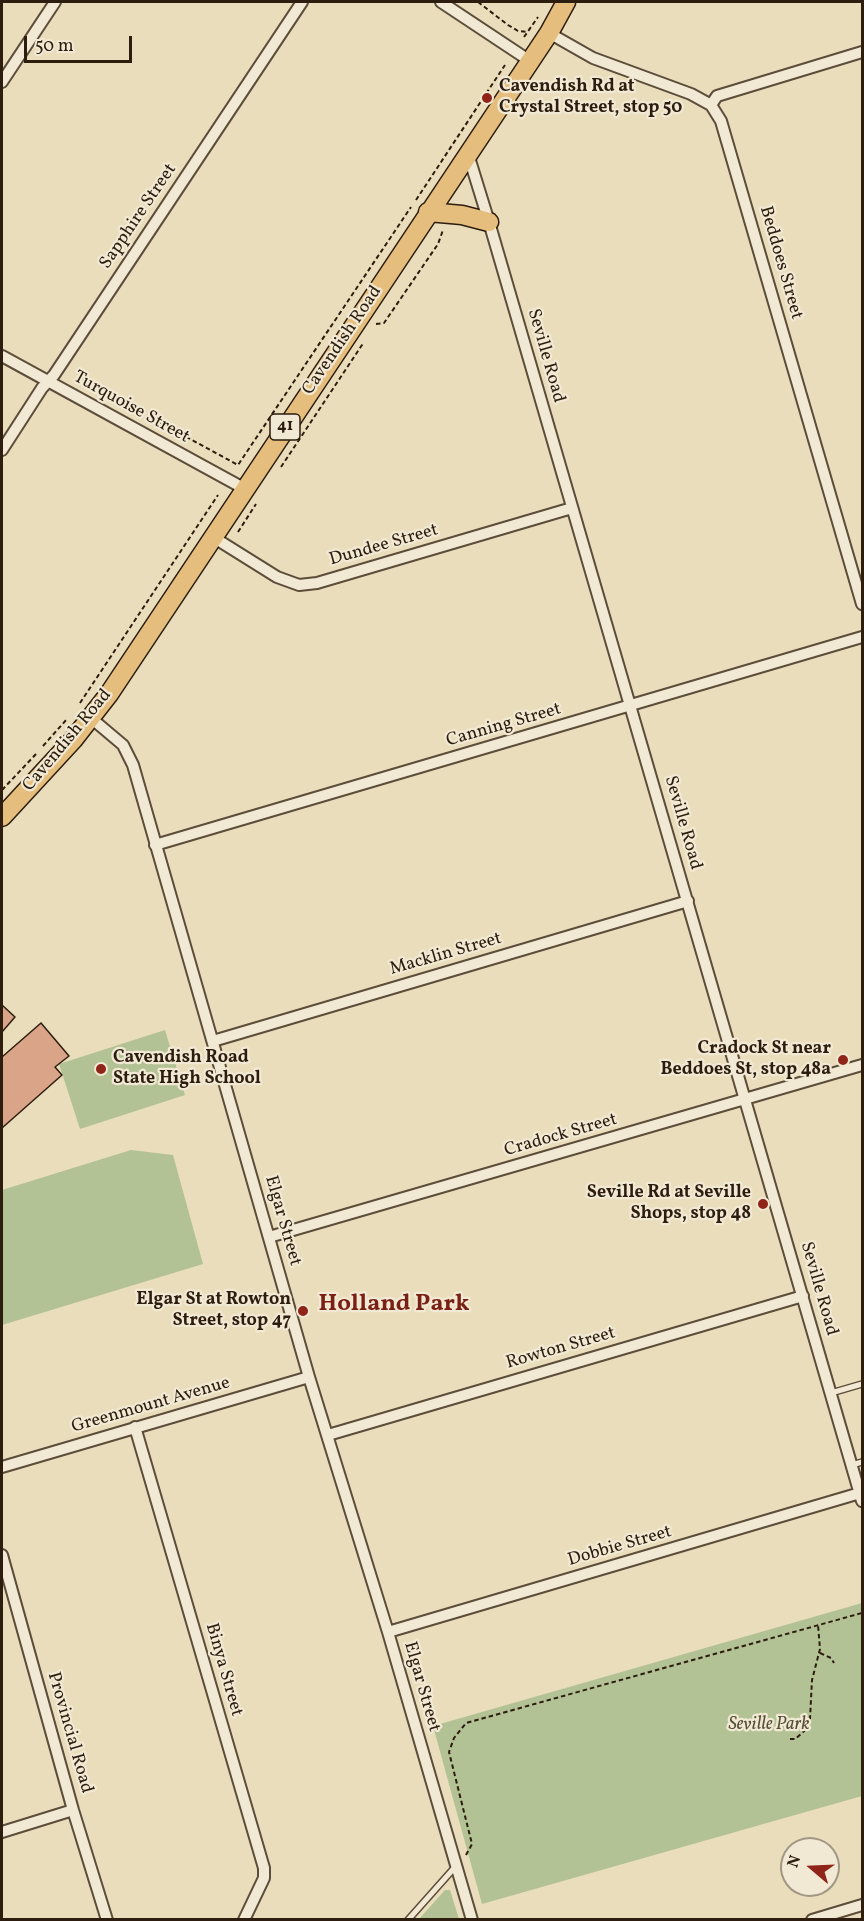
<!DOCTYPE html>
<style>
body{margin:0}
#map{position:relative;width:864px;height:1921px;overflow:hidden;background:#eaddbc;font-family:Vollkorn,serif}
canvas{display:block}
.frame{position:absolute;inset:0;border:3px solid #2c1d0e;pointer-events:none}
.north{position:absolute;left:780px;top:1837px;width:60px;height:60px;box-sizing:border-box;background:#f1e9d3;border:2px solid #a29784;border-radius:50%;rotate:289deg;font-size:16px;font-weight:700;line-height:24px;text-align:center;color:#2c1d0e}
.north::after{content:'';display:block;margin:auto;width:21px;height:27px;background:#8f2418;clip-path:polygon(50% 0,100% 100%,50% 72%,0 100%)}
.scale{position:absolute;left:24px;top:36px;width:108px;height:27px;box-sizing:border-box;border:3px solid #2c1d0e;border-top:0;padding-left:8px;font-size:18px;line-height:21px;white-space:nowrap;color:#2c1d0e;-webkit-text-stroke:4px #f1e9d3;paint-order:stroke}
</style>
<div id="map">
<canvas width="864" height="1921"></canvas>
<div class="frame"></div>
<div class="north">N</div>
<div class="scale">50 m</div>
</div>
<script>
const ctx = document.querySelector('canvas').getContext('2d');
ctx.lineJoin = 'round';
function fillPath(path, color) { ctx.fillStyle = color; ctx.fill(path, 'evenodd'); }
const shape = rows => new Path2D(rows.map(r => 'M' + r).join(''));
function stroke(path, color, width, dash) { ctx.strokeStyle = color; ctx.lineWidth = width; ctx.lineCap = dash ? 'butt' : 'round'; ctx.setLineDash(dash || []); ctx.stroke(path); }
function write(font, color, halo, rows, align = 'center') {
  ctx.font = font + ' Vollkorn,serif'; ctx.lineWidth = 4.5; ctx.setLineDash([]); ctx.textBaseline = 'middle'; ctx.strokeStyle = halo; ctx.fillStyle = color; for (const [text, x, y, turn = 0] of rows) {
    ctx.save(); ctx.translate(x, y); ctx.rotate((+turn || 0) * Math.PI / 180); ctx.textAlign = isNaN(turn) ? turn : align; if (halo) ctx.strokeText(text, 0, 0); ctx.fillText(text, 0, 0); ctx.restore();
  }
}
fillPath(shape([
 [165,1030,185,1095,80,1129,59,1064],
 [131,1150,173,1155,203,1264,2,1325,2,1190],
 [862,1603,862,1796,482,1904,433,1726],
 [445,1890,450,1890,459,1919,419,1919]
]), '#b2c294');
const building = shape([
 [2,1005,15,1017,2,1032,2,1005],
 [41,1023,69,1056,55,1067,62,1075,2,1128,2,1057,41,1023]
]);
fillPath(building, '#daa489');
stroke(building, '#2c1d0e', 1.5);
const lane = shape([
 [831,1393,862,1384],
 [852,1465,862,1462],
 [408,1920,456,1866]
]);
const street = shape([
 [441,2,530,61],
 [549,33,593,58,691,94,711,105,721,121,862,604],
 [2,82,55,2],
 [711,105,717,96,862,52],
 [468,154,489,222,862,1501],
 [2,356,245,489],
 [2,450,42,388,54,375,302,2],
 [213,537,277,577,299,585,317,583,572,508],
 [91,718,123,745,133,765,309,1377,388,1632,472,1920],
 [155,845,862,637],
 [213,1041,688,901],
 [269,1237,862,1065],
 [135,1427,264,1868,264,1878,244,1920],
 [328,1435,803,1296],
 [2,1467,309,1377],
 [2,1555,73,1810,107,1920],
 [388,1632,860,1493],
 [2,1832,73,1810],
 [812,1920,862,1905]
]);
const primary = shape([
 [428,212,462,215,489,222],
 [2,817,73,740,109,694,549,33,566,2]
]);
stroke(lane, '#5c4d3a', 8);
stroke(street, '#5c4d3a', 14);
stroke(primary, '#2c1d0e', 21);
stroke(shape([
 [478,2,508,25,518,31,527,32],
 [524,37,538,17],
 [416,200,505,65],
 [376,324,384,323,438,244,443,230],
 [77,372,89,384,238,465,411,207],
 [281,467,364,342],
 [238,532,256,504],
 [80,703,218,495],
 [43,746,67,719],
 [2,790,37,753],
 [820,1653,831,1658,834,1663],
 [790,1739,795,1739,801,1734,807,1728,810,1719,812,1680,820,1649,818,1625],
 [466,1855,472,1844,449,1752,454,1738,466,1723,862,1613]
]), '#2c1d0e', 2, [4.5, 3]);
stroke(lane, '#f1e9d3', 5);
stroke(street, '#f1e9d3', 10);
stroke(primary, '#e5be7e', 18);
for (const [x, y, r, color] of [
 [487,98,6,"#8f2418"],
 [843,1060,6,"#8f2418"],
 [101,1069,6,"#8f2418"],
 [763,1204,6,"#8f2418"],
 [303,1311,6,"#8f2418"]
]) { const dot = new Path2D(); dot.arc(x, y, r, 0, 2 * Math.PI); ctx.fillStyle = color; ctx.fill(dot); stroke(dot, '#f1e9d3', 2); }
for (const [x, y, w] of [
 [285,427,30]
]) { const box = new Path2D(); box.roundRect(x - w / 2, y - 13, w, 26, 4.5); ctx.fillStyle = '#f1e9d3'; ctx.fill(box); stroke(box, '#2c1d0e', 1.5); }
write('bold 16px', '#2c1d0e', null, [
 ["41",285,427]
]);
write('bold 18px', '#2c1d0e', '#f1e9d3', [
 ["Cavendish Rd at",499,88,"left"],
 ["Crystal Street, stop 50",499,109,"left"],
 ["Cradock St near",831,1050],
 ["Beddoes St, stop 48a",831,1071],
 ["Cavendish Road",113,1059,"left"],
 ["State High School",113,1080,"left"],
 ["Seville Rd at Seville",751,1194],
 ["Shops, stop 48",751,1215],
 ["Elgar St at Rowton",291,1301],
 ["Street, stop 47",291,1322]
], 'right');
write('18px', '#2c1d0e', '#f1e9d3', [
 ["Sapphire Street",139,217,-56],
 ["Beddoes Street",780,263,74],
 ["Cavendish Road",343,341,-56],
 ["Seville Road",545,356,74],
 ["Turquoise Street",131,408,29],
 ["Dundee Street",384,546,-16],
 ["Canning Street",504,726,-16],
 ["Cavendish Road",68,741,-50],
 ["Seville Road",682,823,74],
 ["Macklin Street",446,955,-16],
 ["Cradock Street",561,1136,-16],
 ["Elgar Street",282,1221,74],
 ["Seville Road",818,1289,74],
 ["Rowton Street",561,1349,-16],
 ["Greenmount Avenue",151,1406,-16],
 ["Dobbie Street",620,1547,-16],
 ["Binya Street",223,1670,74],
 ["Elgar Street",421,1687,74],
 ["Provincial Road",69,1733,74]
]);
write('italic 18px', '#544f36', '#f1e9d3', [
 ["Seville Park",769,1726]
]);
write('bold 24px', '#7a1f14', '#f1e9d3', [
 ["Holland Park",394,1306]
]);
</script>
